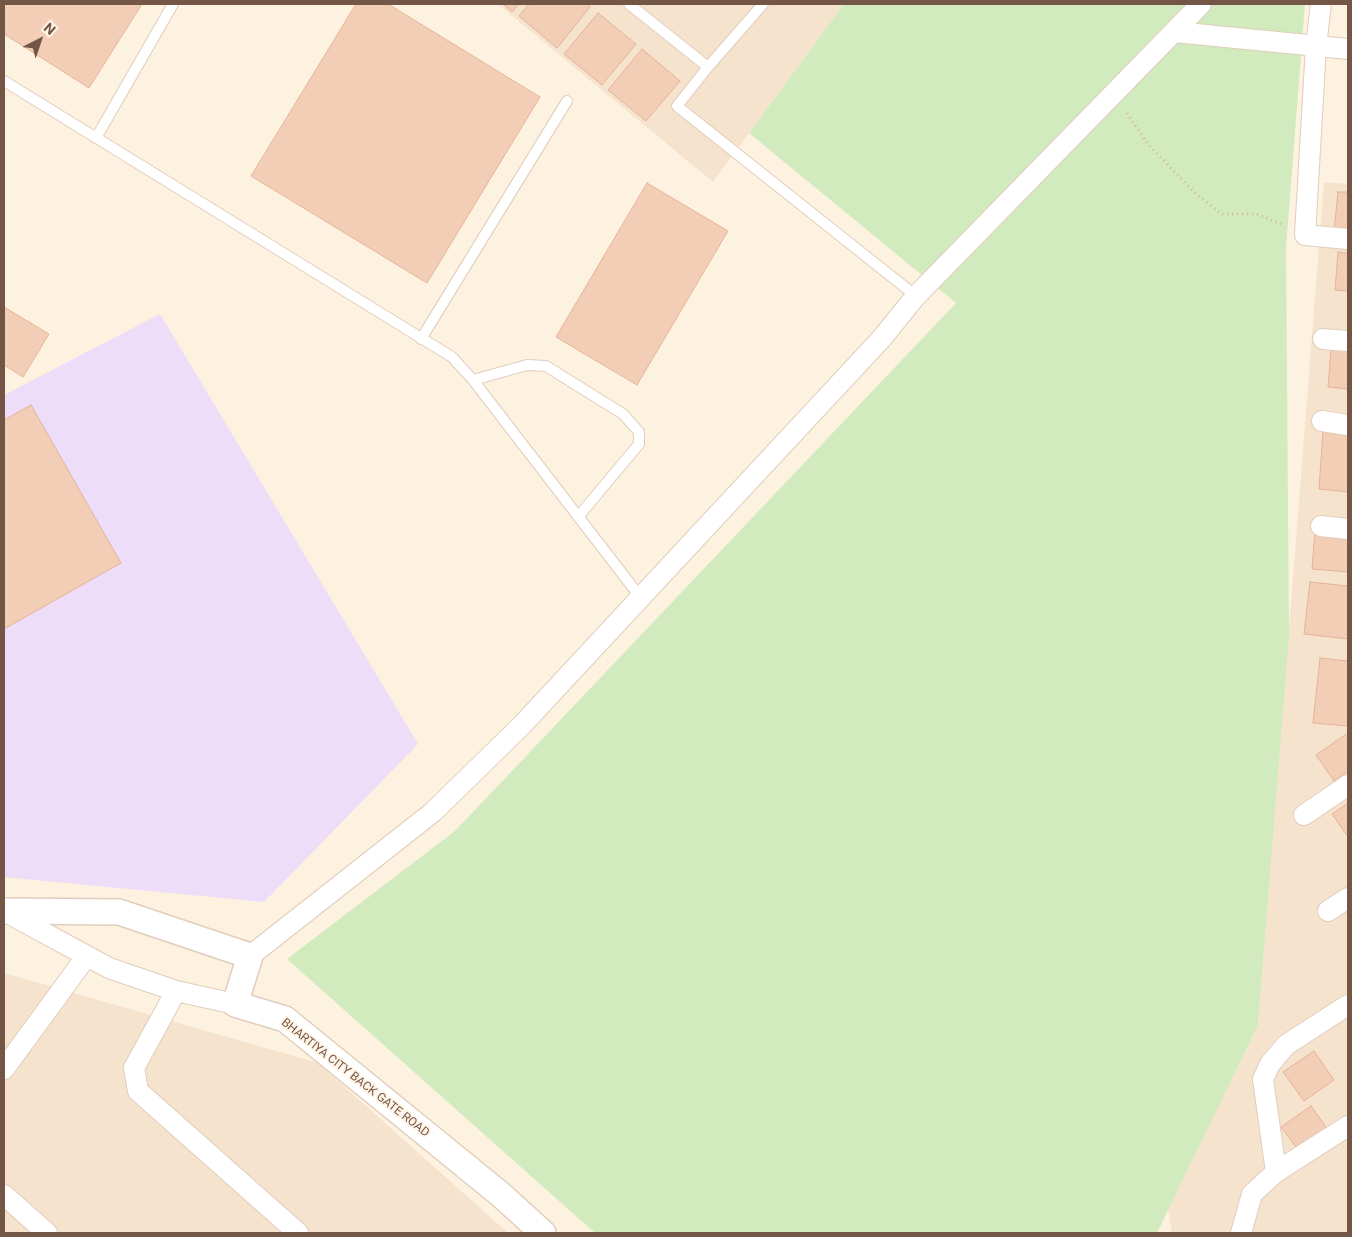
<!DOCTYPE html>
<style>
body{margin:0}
#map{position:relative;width:1352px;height:1237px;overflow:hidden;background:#fdf1e0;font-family:Roboto,sans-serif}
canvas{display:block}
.frame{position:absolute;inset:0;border:5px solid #745647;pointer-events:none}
.north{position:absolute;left:15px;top:15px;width:50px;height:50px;-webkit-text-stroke:4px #fff5e7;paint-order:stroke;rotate:41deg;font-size:14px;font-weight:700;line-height:20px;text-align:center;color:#745647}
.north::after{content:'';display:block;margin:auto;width:18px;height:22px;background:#745647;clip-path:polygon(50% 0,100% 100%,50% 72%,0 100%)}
</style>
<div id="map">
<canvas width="1352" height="1237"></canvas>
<div class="frame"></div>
<div class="north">N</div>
</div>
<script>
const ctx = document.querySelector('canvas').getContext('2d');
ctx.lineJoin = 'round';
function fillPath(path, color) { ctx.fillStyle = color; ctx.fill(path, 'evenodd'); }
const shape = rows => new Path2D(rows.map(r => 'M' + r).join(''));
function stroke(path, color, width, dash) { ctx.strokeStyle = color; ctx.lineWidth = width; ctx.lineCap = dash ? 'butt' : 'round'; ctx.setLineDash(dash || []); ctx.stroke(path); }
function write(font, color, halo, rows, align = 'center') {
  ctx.font = font + ' Roboto,sans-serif'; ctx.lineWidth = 4; ctx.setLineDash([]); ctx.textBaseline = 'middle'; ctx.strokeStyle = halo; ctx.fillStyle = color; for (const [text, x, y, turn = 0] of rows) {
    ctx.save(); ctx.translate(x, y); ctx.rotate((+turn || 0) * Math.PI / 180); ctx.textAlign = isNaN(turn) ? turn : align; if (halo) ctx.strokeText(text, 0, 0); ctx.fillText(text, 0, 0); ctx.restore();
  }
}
fillPath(shape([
 [498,4,844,4,713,182],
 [1324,182,1348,184,1348,1233,1172,1233,1168,1209,1258,1025],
 [4,973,318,1063,508,1233,4,1233]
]), '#f5e3ce');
fillPath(shape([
 [160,314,418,744,264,902,4,877,4,395]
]), '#eeddf9');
fillPath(shape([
 [844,4,1305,4,1286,248,1289,636,1258,1025,1157,1233,595,1233,287,959,455,831,956,303,749,133]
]), '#d1ebbf');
const building = shape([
 [4,4,142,4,89,88,4,34,4,4],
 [356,4,388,4,540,97,427,283,251,176,356,4],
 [503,4,519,4,512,12,503,4],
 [529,4,587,4,590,7,557,48,519,16,529,4],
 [598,13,636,44,602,85,564,54,598,13],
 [642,49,680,81,646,121,608,90,642,49],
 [647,183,728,231,637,385,556,337,647,183],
 [1338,192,1348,192,1348,232,1334,231,1338,192],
 [1338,252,1348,253,1348,291,1335,290,1338,252],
 [4,307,49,334,23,377,4,365,4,307],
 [1331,349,1348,351,1348,389,1328,387,1331,349],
 [31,405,121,563,4,629,4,420,31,405],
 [1323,432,1348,434,1348,492,1319,489,1323,432],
 [1315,531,1348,534,1348,572,1312,569,1315,531],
 [1310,582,1348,586,1348,639,1304,634,1310,582],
 [1320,658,1348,661,1348,726,1313,723,1320,658],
 [1348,733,1348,771,1334,781,1316,755,1348,733],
 [1348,803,1348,837,1332,814,1348,803],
 [1314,1051,1334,1080,1304,1101,1283,1072,1314,1051],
 [1311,1106,1328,1130,1299,1151,1281,1127,1311,1106]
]);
fillPath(building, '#f3ceb7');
stroke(building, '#e6b397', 1);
const service = shape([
 [629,4,708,67,677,106,916,296],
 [708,67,763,4],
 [4,81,452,357,473,380,641,598],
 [96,138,173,4],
 [421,339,567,101],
 [473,380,527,365,546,366,623,414,639,432,639,444,578,517]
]);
const minor = shape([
 [1321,4,1316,46,1305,235,1348,239],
 [1175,32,1348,49],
 [1323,339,1348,341],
 [1322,421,1348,425],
 [1321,526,1348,529],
 [1304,815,1348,785],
 [4,911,109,968,176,991,235,1004],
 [1328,911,1348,898],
 [250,956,433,812,522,725,882,338,916,296,1201,4],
 [176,991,134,1068,138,1091,298,1233],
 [4,1069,86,957],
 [1276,1172,1263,1079,1270,1064,1286,1045,1348,1005],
 [4,1195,47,1233],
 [1241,1233,1252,1194,1276,1172,1348,1126]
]);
const tertiary = shape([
 [4,911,119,912,250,956,235,1004,285,1019,500,1194,543,1233]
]);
stroke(service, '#e1cdbc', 12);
stroke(minor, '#e1cdbc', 22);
stroke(tertiary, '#e1cdbc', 28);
stroke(shape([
 [1127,113,1147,143,1195,193,1221,214,1257,214,1283,225]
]), '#d8b19a', 3, [1, 4]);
stroke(service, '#fff', 10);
stroke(minor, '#fff', 20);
stroke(tertiary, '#fff', 25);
write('12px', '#745647', '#fff5e7', [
 ["BHARTIYA CITY BACK GATE ROAD",355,1078,38]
]);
</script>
